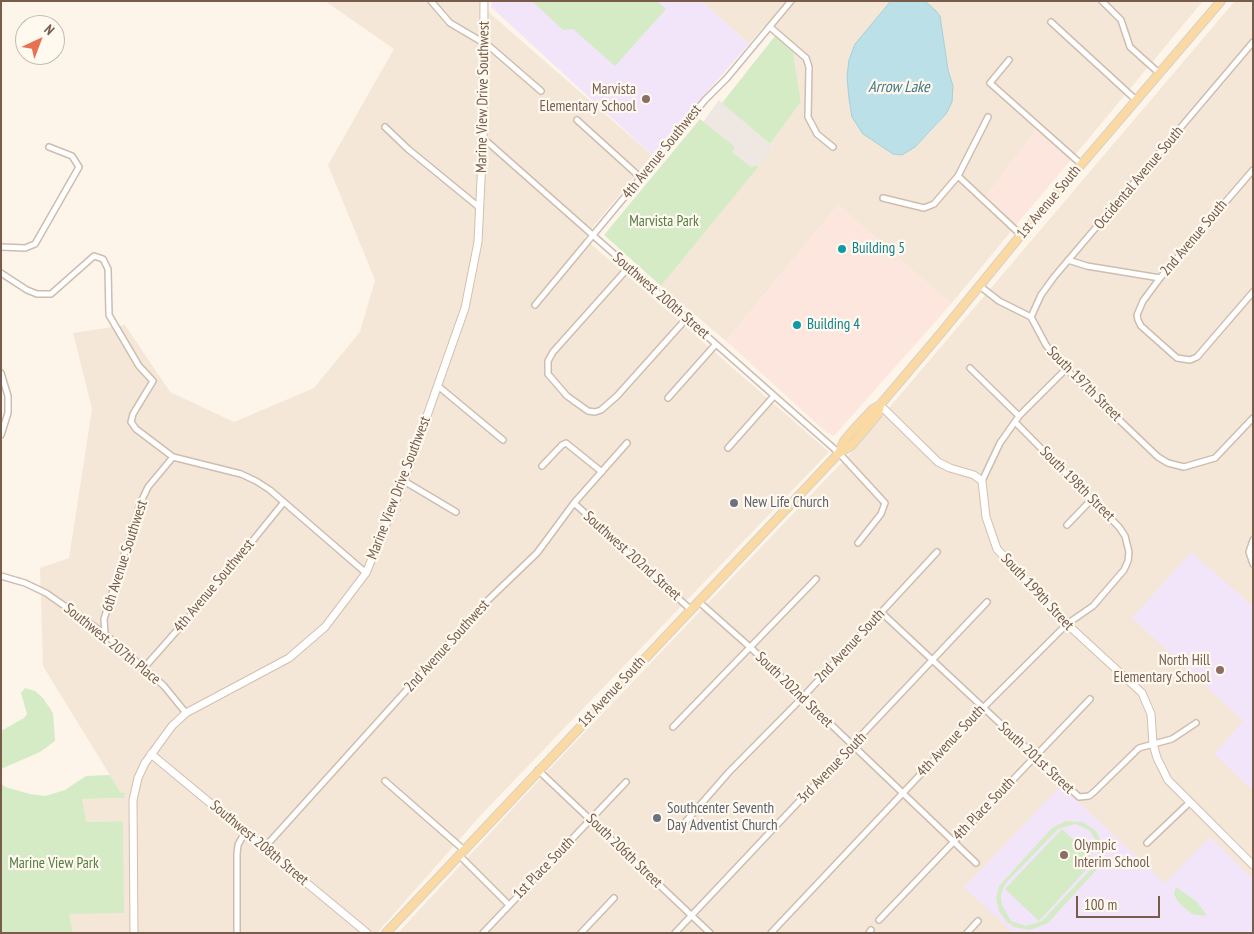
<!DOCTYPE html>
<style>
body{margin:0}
#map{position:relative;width:1254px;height:934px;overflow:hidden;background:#fdf5e9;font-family:"PT Sans Narrow",sans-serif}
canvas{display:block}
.frame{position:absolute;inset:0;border:2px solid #775c4c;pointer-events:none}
.north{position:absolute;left:15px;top:15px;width:50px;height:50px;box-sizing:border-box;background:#fff9ef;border:1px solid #c9baae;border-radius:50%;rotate:43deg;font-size:14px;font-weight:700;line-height:20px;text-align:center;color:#775c4c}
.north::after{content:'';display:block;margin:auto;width:18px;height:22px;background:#e6724f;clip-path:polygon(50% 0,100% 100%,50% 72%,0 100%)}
.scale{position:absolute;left:1076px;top:896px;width:84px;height:22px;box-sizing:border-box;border:2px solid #775c4c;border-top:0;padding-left:6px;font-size:15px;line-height:18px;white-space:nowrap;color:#775c4c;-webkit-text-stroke:4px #fff9ef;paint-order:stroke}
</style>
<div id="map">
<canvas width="1254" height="934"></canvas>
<div class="frame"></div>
<div class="north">N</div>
<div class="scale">100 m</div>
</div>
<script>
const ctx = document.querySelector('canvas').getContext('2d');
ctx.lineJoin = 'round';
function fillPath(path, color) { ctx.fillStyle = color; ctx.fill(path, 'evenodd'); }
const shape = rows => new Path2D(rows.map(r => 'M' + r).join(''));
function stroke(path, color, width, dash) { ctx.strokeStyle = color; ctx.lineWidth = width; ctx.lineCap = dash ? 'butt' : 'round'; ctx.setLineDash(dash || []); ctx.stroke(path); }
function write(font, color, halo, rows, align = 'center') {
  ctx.font = font + ' "PT Sans Narrow",sans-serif'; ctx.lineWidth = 4.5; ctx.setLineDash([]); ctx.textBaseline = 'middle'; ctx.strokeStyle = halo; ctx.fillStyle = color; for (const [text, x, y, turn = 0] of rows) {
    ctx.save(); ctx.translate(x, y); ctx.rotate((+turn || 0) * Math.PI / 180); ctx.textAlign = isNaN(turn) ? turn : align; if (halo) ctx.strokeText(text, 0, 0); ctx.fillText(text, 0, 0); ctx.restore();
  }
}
fillPath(shape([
 [325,1,485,1,484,8,652,155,584,238,829,452,481,815,377,933,73,933,69,914,122,821,86,822,81,799,124,798,43,666,40,568,69,558,92,409,73,333,125,325,170,392,234,422,314,388,360,332,375,280,328,165,394,49],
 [702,1,891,1,855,44,863,134,893,154,915,147,936,126,946,114,953,86,948,70,940,17,925,1,1203,1,1070,161,1036,131,986,196,1017,224,951,304,838,205,726,341,661,286,773,147,770,144,801,102,793,52,764,26,749,44],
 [1235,1,1253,1,1253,933,398,933,541,778,849,455]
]), '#f4e7d7');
fillPath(shape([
 [1036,130,1070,161,1017,224,985,196],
 [838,205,951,304,834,436,826,432,726,341]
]), '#fde6dd');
fillPath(shape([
 [719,100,773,147,758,167,755,165,752,169,731,152,734,147,703,122]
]), '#eee7e2');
fillPath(shape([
 [492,1,702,1,749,44,652,155,491,7],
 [1191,552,1253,606,1253,791,1214,754,1243,721,1132,618],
 [1061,786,1165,883,1210,837,1253,879,1253,933,1013,933,964,887]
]), '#f2e5f9');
fillPath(shape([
 [532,1,657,1,666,9,615,66,573,29,563,30],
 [775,36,793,52,801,102,770,144,722,103],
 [700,119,735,147,732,152,752,168,755,165,758,167,661,286,604,235],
 [25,688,35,691,43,698,53,713,55,741,40,752,1,769,1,731,24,718,27,714,21,693],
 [110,775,121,793,125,793,124,798,82,799,86,822,123,821,124,913,69,914,73,933,1,933,1,783,5,787,30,794,45,796,65,790,86,776],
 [1066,821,1083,822,1096,831,1103,846,1099,867,1048,923,1030,930,1014,927,1006,921,999,911,996,899,999,886,1052,828],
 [1075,824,1089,830,1097,842,1099,855,1093,867,1042,921,1026,926,1011,921,1002,905,1001,895,1005,884,1058,829],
 [1062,829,1095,860,1039,921,1005,889],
 [1176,887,1197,902,1206,914,1205,916,1192,914,1178,902,1174,894]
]), '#d5ebc6');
const water = shape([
 [891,1,925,1,936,11,940,16,948,70,953,86,952,102,946,114,915,147,902,155,893,154,863,134,852,117,849,99,847,76,849,60,855,44,891,1]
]);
fillPath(water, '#bce0e7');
stroke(water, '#a3d0d9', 1);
const street = shape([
 [431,1,450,23,489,46,541,91],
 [1102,1,1121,20,1130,47,1159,73],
 [1051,22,1136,100],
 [770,27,806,58,809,67,808,117,817,134,833,147],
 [1009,60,990,83,1081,164],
 [577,120,641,178],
 [385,127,408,149,480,208],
 [483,138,839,453,885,503,881,514,858,543],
 [1253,170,1160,278,1143,301,1137,315,1138,320,1141,326,1177,358,1190,360,1197,357,1253,292],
 [958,176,1021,235],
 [883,198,924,208,934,204,958,176,988,117],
 [1,247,25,248,35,244,79,167,72,156,49,147],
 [1068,260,1087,266,1160,278],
 [628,268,553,352,548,361,548,374,567,396,588,411,595,412,601,410,617,396,686,319],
 [1,273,27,290,37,294,51,294,94,256,103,259,108,269,109,315,139,366,153,381,133,414,131,422,136,429,173,457,241,474,256,481,270,490,366,573],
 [981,287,999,301,1031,317,1046,345,1066,369,1158,457,1168,463,1184,467,1215,458,1253,418],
 [535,305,705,100,727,78,791,1],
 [1031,317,1041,295,1054,277,1253,42],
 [970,368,1019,416],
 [1,373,8,396,8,413,1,435],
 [438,386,503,440],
 [668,398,716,344],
 [728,448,774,396],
 [542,466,562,445,566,443,602,472],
 [404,481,456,512],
 [982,481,1000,443,1019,416,1066,369],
 [574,503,690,609],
 [1067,525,1093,498],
 [1253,540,1249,552,1253,564],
 [1,576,25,583,46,593,105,634,164,686,186,713],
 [698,601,751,648,976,863],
 [882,613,1079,797,1089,796,1094,792,1139,748,1172,739,1196,723],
 [105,634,104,619,140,504,148,487,173,457],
 [143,669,211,592,284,502],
 [673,727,816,579],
 [538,770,710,933],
 [385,781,464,850],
 [681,827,729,772,802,698,937,552],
 [1147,843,1189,803],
 [265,847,486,602,537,553,574,503,627,443],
 [459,855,509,905],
 [879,920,1090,699],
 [237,933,237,854,238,845,245,832],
 [483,933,626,782],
 [581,933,614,898],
 [675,933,987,602],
 [771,933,983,708,1067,624,1093,606,1124,570,1128,561,1129,552,1125,536,1119,527,1015,422],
 [869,933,871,930],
 [967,933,978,921]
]);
const secondary = shape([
 [880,405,938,462,950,468,974,475,982,481,986,517,997,549,1067,624,1142,693,1151,714,1153,744,1157,758,1168,780,1253,865],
 [151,754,367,933],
 [134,933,133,800,138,778,145,763,172,726,186,713,289,658,325,627,366,573,404,481,465,308,478,242,483,138,484,1]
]);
const primary = shape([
 [839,453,844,441,856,427,873,409,880,405,941,333,1021,235,1221,1],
 [386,933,839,453,851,446,878,414,880,405]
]);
stroke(street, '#cfbdae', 8);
stroke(secondary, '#d4bfae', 9);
stroke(primary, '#d9d1cd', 10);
stroke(street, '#fff', 5);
stroke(secondary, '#fff', 7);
stroke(primary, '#fadaa2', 8);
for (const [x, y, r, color] of [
 [646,99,5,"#8d6e63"],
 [842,249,5,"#0f9aa8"],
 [797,325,5,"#0f9aa8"],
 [734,503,5,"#6b7280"],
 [1220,670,5,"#8d6e63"],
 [657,818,5,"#6b7280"],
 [1064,855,5,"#8d6e63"]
]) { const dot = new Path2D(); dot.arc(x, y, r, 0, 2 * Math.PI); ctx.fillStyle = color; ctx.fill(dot); stroke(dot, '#fff9ef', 2); }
write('15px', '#785e54', '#fff9ef', [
 ["Marvista",636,90],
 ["Elementary School",636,107],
 ["North Hill",1210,661],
 ["Elementary School",1210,678],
 ["Olympic",1074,846,"left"],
 ["Interim School",1074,863,"left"]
], 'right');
write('15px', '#775c4c', '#fff9ef', [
 ["Marine View Drive Southwest",483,97,-89],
 ["4th Avenue Southwest",662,152,-51],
 ["Occidental Avenue South",1139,178,-50],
 ["1st Avenue South",1049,202,-50],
 ["2nd Avenue South",1194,238,-50],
 ["Southwest 200th Street",661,296,41],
 ["South 197th Street",1084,384,45],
 ["South 198th Street",1077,484,45],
 ["Marine View Drive Southwest",399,488,-69],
 ["6th Avenue Southwest",125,556,-72],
 ["Southwest 202nd Street",632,556,42],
 ["4th Avenue Southwest",214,586,-50],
 ["South 199th Street",1037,592,47],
 ["Southwest 207th Place",112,644,39],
 ["2nd Avenue Southwest",447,646,-48],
 ["2nd Avenue South",850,646,-47],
 ["South 202nd Street",794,690,44],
 ["1st Avenue South",612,692,-47],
 ["4th Avenue South",951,741,-47],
 ["South 201st Street",1036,758,43],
 ["3rd Avenue South",832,768,-46],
 ["4th Place South",984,809,-46],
 ["Southwest 208th Street",259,843,40],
 ["South 206th Street",624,851,44],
 ["1st Place South",544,868,-46]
]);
write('15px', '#547d43', '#fff9ef', [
 ["Marvista Park",664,222],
 ["Marine View Park",54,864]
]);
write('15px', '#0d838f', '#fff9ef', [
 ["Building 5",852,249],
 ["Building 4",807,325]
], 'left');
write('15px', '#5b616d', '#fff9ef', [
 ["New Life Church",744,503],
 ["Southcenter Seventh",667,809],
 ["Day Adventist Church",667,826]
], 'left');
write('italic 16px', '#427883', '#fff9ef', [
 ["Arrow Lake",899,87]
]);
</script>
